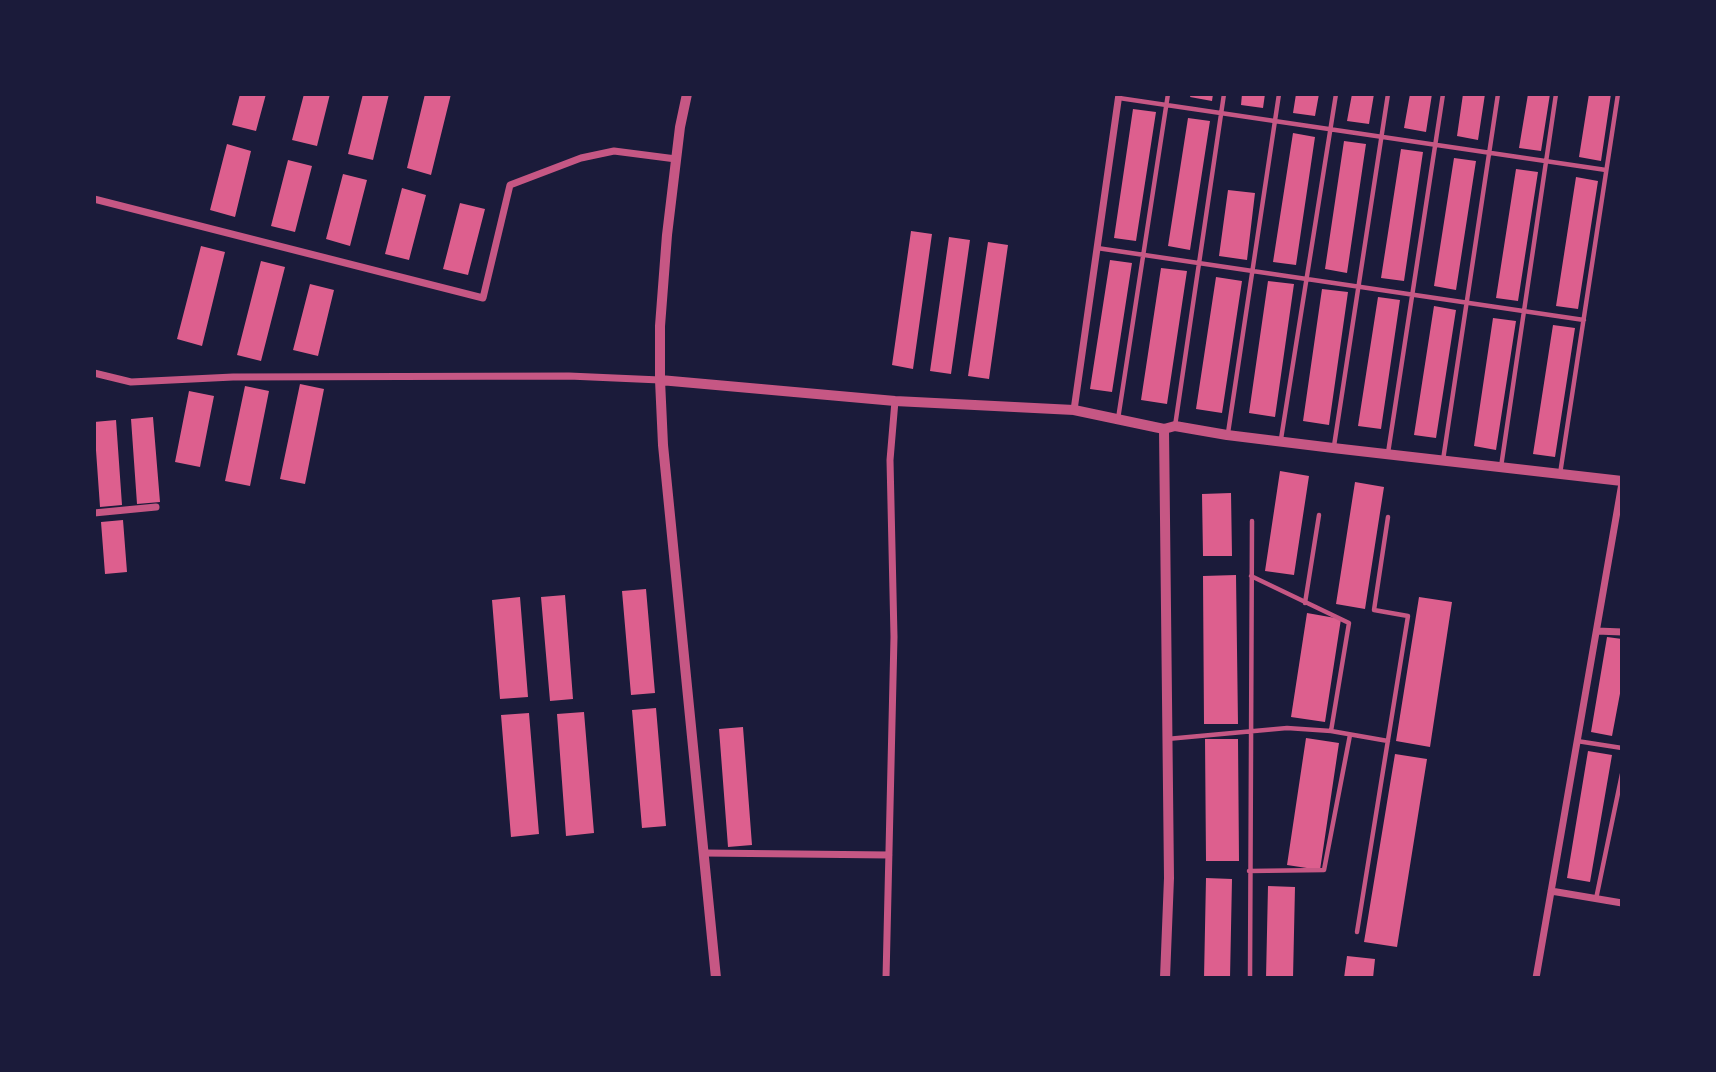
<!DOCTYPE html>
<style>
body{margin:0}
#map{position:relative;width:1716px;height:1072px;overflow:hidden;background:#1b1b3a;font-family:Quicksand,sans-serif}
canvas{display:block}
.frame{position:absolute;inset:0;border:96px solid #1b1b3a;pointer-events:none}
</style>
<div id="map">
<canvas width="1716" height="1072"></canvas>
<div class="frame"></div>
</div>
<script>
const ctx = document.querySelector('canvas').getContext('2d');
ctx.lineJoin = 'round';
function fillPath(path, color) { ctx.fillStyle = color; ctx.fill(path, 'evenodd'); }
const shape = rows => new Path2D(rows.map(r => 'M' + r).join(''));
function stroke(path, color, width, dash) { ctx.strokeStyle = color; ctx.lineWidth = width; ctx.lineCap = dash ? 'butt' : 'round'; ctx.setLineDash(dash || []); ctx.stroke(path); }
fillPath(shape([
 [240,94,266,94,256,131,232,125],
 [304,94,330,94,317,146,292,140],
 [363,94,389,94,373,160,348,154],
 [425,94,451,94,431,175,407,168],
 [1191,94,1213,94,1212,101,1190,97],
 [1242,94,1265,94,1263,108,1241,105],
 [1296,94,1319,94,1315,116,1293,113],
 [1352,94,1374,94,1369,124,1347,121],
 [1410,94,1432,94,1426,132,1404,128],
 [1463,94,1485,94,1478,140,1457,136],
 [1528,94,1550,94,1541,151,1519,148],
 [1589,94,1611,94,1601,161,1579,157],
 [1133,109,1156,112,1136,241,1114,238],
 [1188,118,1210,121,1190,250,1168,246],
 [1293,133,1315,137,1296,265,1273,262],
 [1344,141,1366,144,1347,273,1325,269],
 [227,144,251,151,235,217,210,210],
 [1401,149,1423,152,1404,281,1381,278],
 [1454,158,1476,161,1456,290,1434,286],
 [288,160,312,166,295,232,271,226],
 [1516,169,1538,172,1518,301,1496,298],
 [343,174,367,180,350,246,326,239],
 [1576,177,1598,181,1578,309,1556,306],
 [402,188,426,195,409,260,385,254],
 [1228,190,1255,193,1247,260,1219,256],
 [460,203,485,209,468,275,443,269],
 [911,231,932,234,913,369,892,365],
 [949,237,970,240,951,374,930,371],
 [988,242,1008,245,989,379,968,376],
 [201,246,225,252,202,346,177,339],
 [1110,260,1132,263,1112,392,1090,389],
 [261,261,285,267,261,361,237,355],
 [1161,268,1187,271,1167,404,1141,400],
 [1216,277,1242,281,1222,413,1196,409],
 [1268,281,1294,284,1275,417,1249,413],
 [310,284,334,290,318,356,293,350],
 [1322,289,1348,292,1329,425,1303,421],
 [1378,297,1400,300,1381,429,1358,426],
 [1434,306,1456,310,1436,438,1414,435],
 [1493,318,1516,321,1496,450,1474,446],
 [1553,325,1575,328,1555,457,1533,454],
 [300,384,324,389,305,484,280,479],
 [245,386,269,391,250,486,225,481],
 [189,391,214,396,200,467,175,462],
 [153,417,160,502,137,504,131,419],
 [116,420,122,505,100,507,94,422],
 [1280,471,1309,476,1294,575,1265,571],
 [1355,482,1384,487,1365,609,1336,604],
 [1231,493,1232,556,1203,556,1202,494],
 [123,520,127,572,105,574,101,522],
 [1236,575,1238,724,1204,724,1203,576],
 [646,589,655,693,631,695,622,591],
 [565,595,573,699,550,701,541,597],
 [520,597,528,697,500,699,492,600],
 [1419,597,1452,602,1430,747,1396,741],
 [1307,613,1341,619,1325,722,1291,717],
 [1607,637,1622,639,1622,683,1612,736,1591,732],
 [656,708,666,826,642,828,632,710],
 [584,712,594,833,566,836,557,714],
 [529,713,539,834,511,837,501,715],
 [743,727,752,845,728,847,719,729],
 [1306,738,1339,743,1320,870,1287,865],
 [1205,739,1238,739,1239,861,1206,861],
 [1588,751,1612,755,1590,882,1567,878],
 [1395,754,1427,759,1397,947,1364,942],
 [1206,878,1232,879,1230,978,1204,978],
 [1268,886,1295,887,1293,978,1266,978],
 [1347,956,1375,959,1373,978,1344,978]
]), '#dd5f8e');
stroke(shape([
 [1119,98,1606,170],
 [1097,248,1584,320],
 [1118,419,1168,94],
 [1175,426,1224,94],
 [1228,433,1279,94],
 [1281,439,1336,94],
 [1334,446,1388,94],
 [1388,453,1443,94],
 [1443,460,1498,94],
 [1501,467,1556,94],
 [1560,474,1618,94],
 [1251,576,1349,623,1331,731],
 [1305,603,1319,515],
 [1167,739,1287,728,1331,731,1388,741],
 [1577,741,1622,748],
 [1249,871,1324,870,1350,735],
 [1596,899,1622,774],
 [1357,932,1408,616,1374,610,1388,517],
 [1250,978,1252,521]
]), '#c65784', 4.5);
stroke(shape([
 [94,199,483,298,510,185,581,158,614,151,676,159],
 [94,373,131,382,233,377,569,376,660,380],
 [1074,410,1119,94],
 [94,513,156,507],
 [1597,631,1622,632],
 [704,853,889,855],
 [1551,891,1622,903],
 [886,978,894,637,890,460,895,401],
 [1536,978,1622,483]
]), '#c65784', 7);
stroke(shape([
 [687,94,680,127,667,235,660,326,660,380,663,445,716,978],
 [660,380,895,401,1074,410,1164,429,1175,426,1227,435,1333,448,1622,481],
 [1164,429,1169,878,1165,978]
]), '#c65784', 10);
</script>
